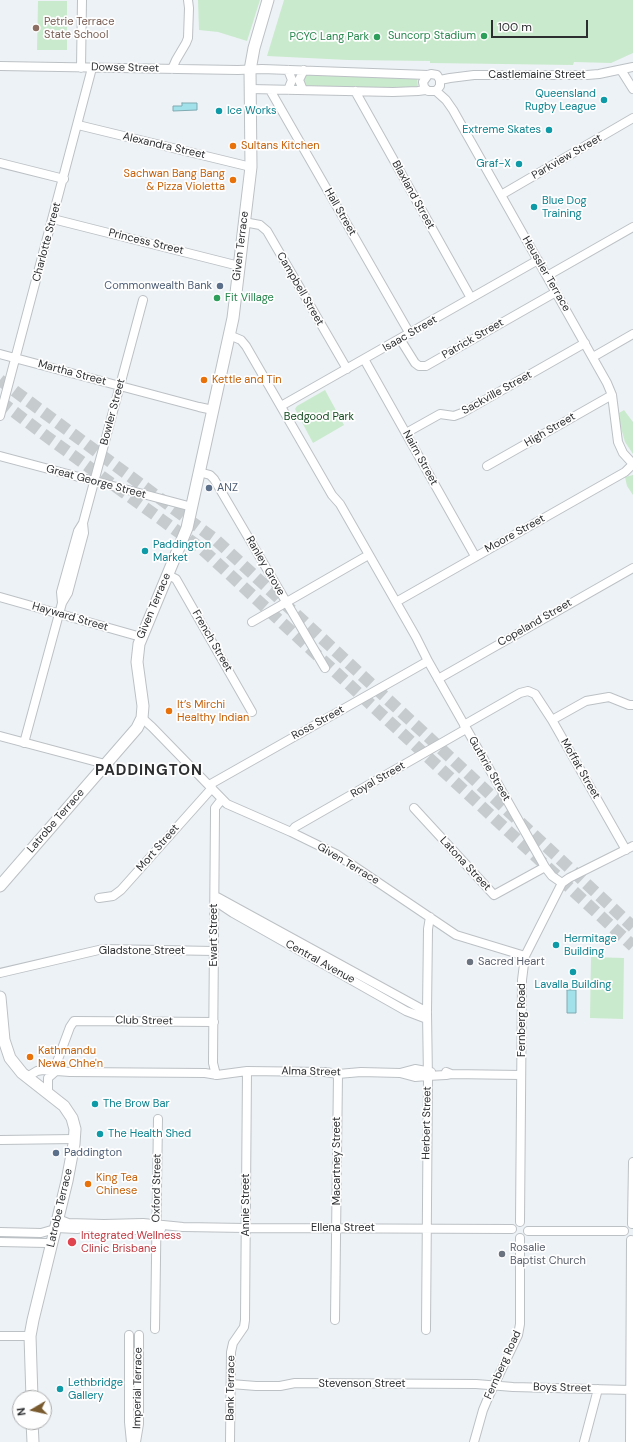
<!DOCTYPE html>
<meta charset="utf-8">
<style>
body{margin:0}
#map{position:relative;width:633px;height:1442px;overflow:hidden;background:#edf2f6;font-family:"DM Sans",sans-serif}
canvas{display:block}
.north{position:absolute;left:12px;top:1390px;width:40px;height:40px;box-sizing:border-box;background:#fefefe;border:1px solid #aaabac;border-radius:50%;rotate:261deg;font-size:11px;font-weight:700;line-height:16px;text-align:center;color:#2c2e30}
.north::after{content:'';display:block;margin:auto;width:14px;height:18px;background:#785a2e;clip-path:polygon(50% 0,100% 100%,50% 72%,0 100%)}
.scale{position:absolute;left:491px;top:20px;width:97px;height:18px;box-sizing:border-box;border:2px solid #2c2e30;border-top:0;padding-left:5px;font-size:12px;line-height:14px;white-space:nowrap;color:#2c2e30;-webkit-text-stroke:3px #fefefe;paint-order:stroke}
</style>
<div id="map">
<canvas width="633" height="1442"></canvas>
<div class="north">N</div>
<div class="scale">100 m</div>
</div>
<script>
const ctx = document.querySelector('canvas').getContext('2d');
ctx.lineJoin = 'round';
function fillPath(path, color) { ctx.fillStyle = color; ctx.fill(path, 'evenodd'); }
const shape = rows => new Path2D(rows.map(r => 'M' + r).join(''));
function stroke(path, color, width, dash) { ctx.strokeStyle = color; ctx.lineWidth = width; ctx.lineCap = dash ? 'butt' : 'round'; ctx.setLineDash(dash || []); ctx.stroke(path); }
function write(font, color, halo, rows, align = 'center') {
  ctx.font = font + ' "DM Sans",sans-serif'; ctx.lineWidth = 3.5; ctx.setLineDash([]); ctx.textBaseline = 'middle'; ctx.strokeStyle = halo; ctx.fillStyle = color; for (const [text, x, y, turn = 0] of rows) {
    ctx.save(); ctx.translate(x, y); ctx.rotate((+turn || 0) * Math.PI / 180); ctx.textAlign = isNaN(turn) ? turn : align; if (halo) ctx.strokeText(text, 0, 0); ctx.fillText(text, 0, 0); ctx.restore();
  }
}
fillPath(shape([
 [198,0,260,0,247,41,218,32,199,30],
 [284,0,633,0,633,53,611,63,574,62,573,65,430,63,430,61,348,60,267,56],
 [38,1,67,1,67,50,37,50],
 [305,73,417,76,418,88,306,87,304,85,302,81],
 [325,390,344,425,313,443,295,409,297,406],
 [624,410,633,422,633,454,625,442,620,424,619,413],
 [633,475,633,495,627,486,625,477],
 [591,957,624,958,623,1019,590,1018]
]), '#caeacd');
const water = shape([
 [182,103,197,103,197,110,173,111,173,106,182,106,182,103],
 [567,990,576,990,576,1013,567,1013,567,990]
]);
fillPath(water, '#a2e0ea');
stroke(water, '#7fabb2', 1);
stroke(shape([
 [0,380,216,540,633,927],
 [0,401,46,436,202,549,633,946]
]), '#c6cbce', 12, [12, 6]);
const minor = shape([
 [0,66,238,70,262,69,428,75,431,74,437,75,440,80,440,86,436,91,428,91,424,87,423,82,428,75],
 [81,68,82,0],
 [172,69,176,60,186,43,188,38,189,8,188,0],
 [621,70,633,89],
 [440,80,450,78,474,75,587,75,599,74,633,67],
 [250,89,393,92,418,91,426,90],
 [270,90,410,334],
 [288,90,292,80,288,70],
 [303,90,299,80,304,70],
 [355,91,471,298],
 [436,91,446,100,453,110,607,383,612,395,618,442,623,453,633,464],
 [78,125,251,167],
 [0,163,64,179],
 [501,195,633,118],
 [53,219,239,266],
 [244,222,260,225,267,231,347,369],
 [547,276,633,227],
 [229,335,241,340,246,346,332,495,340,504,416,637,428,661,545,867,552,876,562,883],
 [400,339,415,363,419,366,426,366,556,292],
 [0,354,199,407,213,410],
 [593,357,633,334],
 [364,359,475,556],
 [281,406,538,260],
 [0,416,92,68],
 [406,433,440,414,454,416,462,413,585,343],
 [0,456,192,507],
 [487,466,612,395],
 [199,472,210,475,214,479,325,668],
 [168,575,176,579,252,712],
 [0,597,141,637],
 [396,602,625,472,633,464],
 [62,603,61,592,78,531,83,523],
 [252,622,365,557],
 [438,679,633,568],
 [142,718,152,727,227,804,291,832,336,854,456,935,525,956],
 [552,720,586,701,609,697,629,705,633,705],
 [464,725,520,693,528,691,535,694,552,720,626,850],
 [0,736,105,764],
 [24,743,62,603,68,593,84,533,83,523,143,300],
 [209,785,428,661],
 [414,808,494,895,545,867],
 [291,832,295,827,466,729],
 [217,897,427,1012],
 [99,898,113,896,121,890,212,788],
 [215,903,221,905,233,913,406,1011,427,1019],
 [0,973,103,949,214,951],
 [56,1071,57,1062,70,1027,74,1021,214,1022],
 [446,1072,451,1074,521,1075],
 [400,1073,415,1069,431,1072],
 [216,1075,213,1063,215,812,215,808,222,799],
 [27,1077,37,1071,43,1070,70,1072,205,1073,217,1075,247,1071,325,1072,338,1074,361,1072,400,1073,415,1077,427,1076,446,1075,451,1074],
 [48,1093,48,1078,56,1071],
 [0,1140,75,1139],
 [520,1222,522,980,525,956,562,883,569,878,633,846],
 [104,1224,143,1223,183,1227,246,1228,512,1229],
 [632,1224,633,1162],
 [56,1228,77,1229,104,1224,68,1223,58,1219],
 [93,1228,108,1230,149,1230,161,1229],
 [528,1231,624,1231],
 [0,1232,41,1233,55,1229],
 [0,1242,46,1243,52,1244],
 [335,1320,338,1074],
 [155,1329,158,1119],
 [426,1330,428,1079,427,1012,428,929,430,917],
 [129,1335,129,1422,131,1442],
 [0,1336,30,1336],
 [231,1384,256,1386,280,1386,295,1383,476,1384,513,1387,630,1390],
 [136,1442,139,1424,139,1335],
 [230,1442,231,1352,233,1343,244,1327,245,1320,247,1071],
 [474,1442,483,1410,488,1398,518,1335,520,1324,520,1238],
 [584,1442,598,1389],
 [630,1442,631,1240]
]);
const major = shape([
 [0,886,137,728,142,718,143,706,137,662,139,644,187,528,233,318,251,167,250,70,254,48,268,0],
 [0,997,4,1040,10,1058,22,1073,64,1106,72,1118,75,1129,74,1144,67,1181,33,1320,30,1336,32,1398],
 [32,1422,33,1442]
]);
stroke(minor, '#bcc1c5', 10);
stroke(major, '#bcc1c5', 13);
stroke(minor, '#fff', 8);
stroke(major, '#fff', 11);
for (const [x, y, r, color] of [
 [36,28,4,"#8d6e63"],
 [484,36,4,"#2e9e5b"],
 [377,37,4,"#2e9e5b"],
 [604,100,4,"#0f9aa8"],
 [219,111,4,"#0f9aa8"],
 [549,130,4,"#0f9aa8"],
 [233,146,4,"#e8710a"],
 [519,164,4,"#0f9aa8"],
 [233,180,4,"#e8710a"],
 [534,207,4,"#0f9aa8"],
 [220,286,4,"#5c6f8a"],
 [217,298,4,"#2e9e5b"],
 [204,380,4,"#e8710a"],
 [209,488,4,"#5c6f8a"],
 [145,551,4,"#0f9aa8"],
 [169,711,4,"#e8710a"],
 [556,945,4,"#0f9aa8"],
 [470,962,4,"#6b7280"],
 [573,972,4,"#0f9aa8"],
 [30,1057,4,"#e8710a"],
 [95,1104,4,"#0f9aa8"],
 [100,1134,4,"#0f9aa8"],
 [56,1153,4,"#5c6f8a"],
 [88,1184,4,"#e8710a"],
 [72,1242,5,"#e0444e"],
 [502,1254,4,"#6b7280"],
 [60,1389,4,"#0f9aa8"]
]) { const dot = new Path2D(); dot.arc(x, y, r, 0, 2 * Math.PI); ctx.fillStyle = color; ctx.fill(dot); stroke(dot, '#fefefe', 1.5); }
write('11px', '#785e54', '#fefefe', [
 ["Petrie Terrace",44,22],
 ["State School",44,35]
], 'left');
write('11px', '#27864d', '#fefefe', [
 ["Suncorp Stadium",476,36],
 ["PCYC Lang Park",369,37],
 ["Fit Village",225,298,"left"]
], 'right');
write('11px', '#2c2e30', '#fefefe', [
 ["Dowse Street",125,68,1],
 ["Castlemaine Street",537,75],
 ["Alexandra Street",164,146,13],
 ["Parkview Street",567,157,-30],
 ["Blaxland Street",413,195,61],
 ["Hall Street",340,212,60],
 ["Charlotte Street",47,242,-75],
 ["Princess Street",146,242,14],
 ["Given Terrace",241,246,-83],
 ["Heussler Terrace",546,274,60],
 ["Campbell Street",300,289,60],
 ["Isaac Street",410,334,-30],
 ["Patrick Street",473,339,-30],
 ["Martha Street",72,373,15],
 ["Sackville Street",497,393,-29],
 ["Bowler Street",113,412,-75],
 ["High Street",550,430,-30],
 ["Nairn Street",420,458,61],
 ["Great George Street",96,482,15],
 ["Moore Street",515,534,-29],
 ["Ranley Grove",265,566,60],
 ["Given Terrace",154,606,-67],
 ["Hayward Street",70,617,16],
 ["Copeland Street",535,623,-30],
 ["French Street",212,641,60],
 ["Ross Street",318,723,-29],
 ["Guthrie Street",489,769,60],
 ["Moffat Street",580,769,60],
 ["Royal Street",378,780,-30],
 ["Latrobe Terrace",56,821,-49],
 ["Mort Street",158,848,-49],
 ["Given Terrace",348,864,31],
 ["Latona Street",465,864,47],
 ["Ewart Street",214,935,-90],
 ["Gladstone Street",142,951],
 ["Central Avenue",320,962,29],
 ["Fernberg Road",522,1020,-90],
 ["Club Street",144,1021,1],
 ["Alma Street",311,1072,1],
 ["Herbert Street",427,1123,-89],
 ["Macartney Street",337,1161,-90],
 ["Oxford Street",157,1188,-89],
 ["Annie Street",246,1205,-90],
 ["Latrobe Terrace",60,1208,-77],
 ["Ellena Street",343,1228],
 ["Fernberg Road",503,1365,-66],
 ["Stevenson Street",362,1384],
 ["Imperial Terrace",138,1388,-89],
 ["Bank Terrace",231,1388,-89],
 ["Boys Street",562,1388,1]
]);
write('11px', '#0d838f', '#fefefe', [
 ["Queensland",596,94,"right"],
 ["Rugby League",596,107,"right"],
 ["Ice Works",227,111],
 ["Extreme Skates",541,130,"right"],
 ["Graf-X",511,164,"right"],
 ["Blue Dog",542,201],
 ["Training",542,214],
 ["Paddington",153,545],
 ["Market",153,558],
 ["Hermitage",564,939],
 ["Building",564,952],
 ["Lavalla Building",573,985,"center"],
 ["The Brow Bar",103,1104],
 ["The Health Shed",108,1134],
 ["Lethbridge",68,1383],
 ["Gallery",68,1396]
], 'left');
write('11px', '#c56008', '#fefefe', [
 ["Sultans Kitchen",241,146],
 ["Sachwan Bang Bang",225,174,"right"],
 ["& Pizza Violetta",225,187,"right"],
 ["Kettle and Tin",212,380],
 ["It’s Mirchi",177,705],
 ["Healthy Indian",177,718],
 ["Kathmandu",38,1051],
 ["Newa Chhe'n",38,1064],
 ["King Tea",96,1178],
 ["Chinese",96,1191]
], 'left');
write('11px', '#4e5e75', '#fefefe', [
 ["Commonwealth Bank",212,286,"right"],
 ["ANZ",217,488],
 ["Paddington",64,1153]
], 'left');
write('11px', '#104a1d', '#fefefe', [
 ["Bedgood Park",319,417]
]);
write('11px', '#5b616d', '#fefefe', [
 ["Sacred Heart",478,962],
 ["Rosalie",510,1248],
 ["Baptist Church",510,1261]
], 'left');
write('11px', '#be3a42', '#fefefe', [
 ["Integrated Wellness",81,1236],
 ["Clinic Brisbane",81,1249]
], 'left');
ctx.letterSpacing = '1px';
write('bold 15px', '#2c2e30', '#fefefe', [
 ["PADDINGTON",149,771]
]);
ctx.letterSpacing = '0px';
</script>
